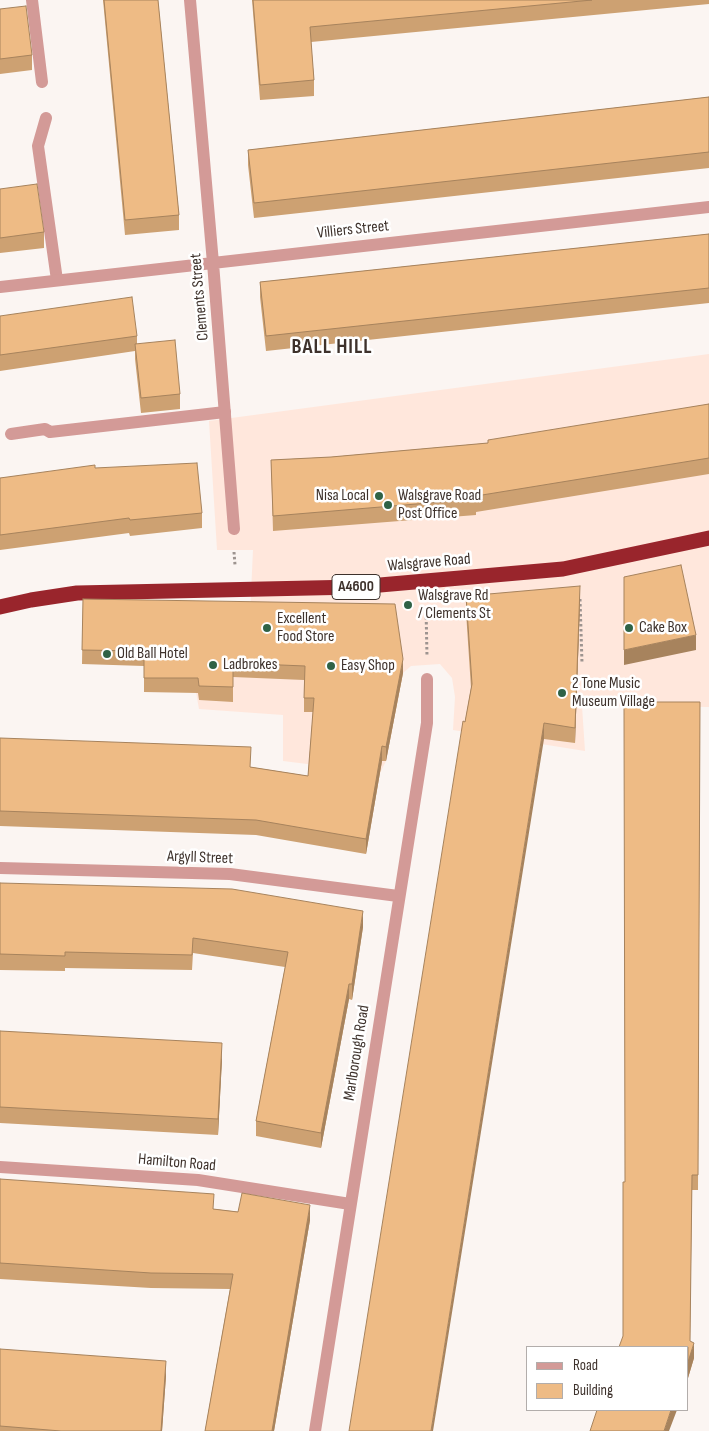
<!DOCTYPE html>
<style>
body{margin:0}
#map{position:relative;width:709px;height:1431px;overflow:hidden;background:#fbf5f2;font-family:"Sofia Sans Condensed",sans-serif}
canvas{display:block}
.legend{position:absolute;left:526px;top:1346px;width:162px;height:65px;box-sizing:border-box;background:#fff;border:1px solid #b2adab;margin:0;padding:6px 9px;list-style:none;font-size:15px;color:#3e322c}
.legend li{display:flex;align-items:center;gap:10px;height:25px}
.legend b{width:25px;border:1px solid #b2adab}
</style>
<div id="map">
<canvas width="709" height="1431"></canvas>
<ul class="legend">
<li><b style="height:6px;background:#d39a97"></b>Road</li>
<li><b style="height:14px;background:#eebb85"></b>Building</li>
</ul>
</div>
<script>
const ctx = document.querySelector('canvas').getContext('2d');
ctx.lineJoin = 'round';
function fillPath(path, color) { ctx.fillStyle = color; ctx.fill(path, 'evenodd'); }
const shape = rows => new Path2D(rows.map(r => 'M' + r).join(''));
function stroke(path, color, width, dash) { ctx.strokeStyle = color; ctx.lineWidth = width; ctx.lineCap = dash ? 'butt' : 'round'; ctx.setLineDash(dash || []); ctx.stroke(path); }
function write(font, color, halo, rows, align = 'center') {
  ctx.font = font + ' "Sofia Sans Condensed",sans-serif'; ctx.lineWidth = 5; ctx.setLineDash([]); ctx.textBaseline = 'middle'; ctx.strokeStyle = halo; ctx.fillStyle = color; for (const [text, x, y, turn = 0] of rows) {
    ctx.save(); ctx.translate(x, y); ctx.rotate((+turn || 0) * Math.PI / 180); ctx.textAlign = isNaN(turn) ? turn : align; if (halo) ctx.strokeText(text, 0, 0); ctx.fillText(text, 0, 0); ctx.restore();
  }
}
fillPath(shape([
 [709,354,709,707,582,706,585,751,453,730,455,697,452,678,440,664,411,666,403,673,386,761,380,773,283,761,283,715,199,709,189,653,250,614,253,550,217,550,209,421]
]), '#ffe7dc');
stroke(shape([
 [234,552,235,565],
 [580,599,582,663],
 [426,607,427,657]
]), '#9d9490', 3, [2.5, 2.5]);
stroke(shape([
 [32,0,42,82],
 [46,118,38,146,57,280],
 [11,434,45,429,50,432,225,412]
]), '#d39a97', 12);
stroke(shape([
 [190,0,213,263,234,529],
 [0,287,709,207],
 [0,868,230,874,398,896],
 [0,1167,198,1180,350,1204],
 [315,1431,427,723,427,679]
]), '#d39a97', 12);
stroke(shape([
 [0,607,31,600,77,593,357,587,563,569,709,538]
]), '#99252c', 15);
fillPath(shape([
 [103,0,158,0,179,215,179,230,125,235],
 [252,0,709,0,709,4,311,42,314,80,314,96,260,100],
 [0,9,32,55,32,70,0,74],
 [709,97,709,168,254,218,248,165,248,150],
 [0,189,44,232,44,248,0,253],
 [709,234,709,303,266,351,260,297,260,282],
 [0,316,137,336,137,344,180,394,180,409,141,413,135,359,135,351,0,371],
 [709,404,709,474,476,512,476,515,273,531,271,460,331,457,488,443],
 [95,468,202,513,202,528,130,536,129,533,0,550,0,478],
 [466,596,580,602,575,743,544,739,465,722,471,688,466,612],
 [83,599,403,673,386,761,382,761,366,854,256,835,0,826,0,738,251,767,308,776,313,712,304,712,304,680,233,677,233,702,199,700,198,693,144,692,144,666,82,664],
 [700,702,698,1190,692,1190,690,1341,694,1358,688,1378,688,1347,623,1336,625,1182],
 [0,883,363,927,352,1000,349,999,321,1148,256,1136,256,1121,285,967,193,953,192,970,65,968,65,971,0,970],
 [0,1031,222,1059,218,1135,0,1123],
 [0,1179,214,1209,310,1220,274,1431,205,1431,230,1289,151,1288,0,1279],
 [0,1349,166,1376,162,1431,0,1431]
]), '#cda172');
fillPath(shape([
 [580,586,580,602,575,743,575,728],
 [696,635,696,650,624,665,624,650],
 [403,659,403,673,386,761,386,747],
 [544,723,544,739,433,1431,431,1431],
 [382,746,382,761,366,854,366,839],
 [363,911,363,927,352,1000,352,984],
 [349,984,349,999,321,1148,321,1133],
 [222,1043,222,1059,218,1135,218,1119],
 [310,1205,310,1220,274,1431,272,1431],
 [694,1343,694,1358,688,1378,688,1362],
 [166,1361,166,1376,162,1431,161,1431],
 [671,1410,677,1410,669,1431,664,1431]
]), '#a7835d');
const building = shape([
 [104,0,158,0,179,215,125,220,104,0],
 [253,0,592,0,310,27,314,80,260,85,253,0],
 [26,6,32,55,0,59,0,9,26,6],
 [709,97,709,152,254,203,248,150,709,97],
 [37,184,44,232,0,238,0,189,37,184],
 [709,234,709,288,266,336,260,282,709,234],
 [132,297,137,336,0,355,0,316,132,297],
 [175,340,180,394,141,398,135,344,175,340],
 [709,404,709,458,476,496,476,499,273,516,271,460,331,457,488,443,488,440,709,404],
 [197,463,202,513,130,520,129,518,0,535,0,478,95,465,95,468,197,463],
 [681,565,696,635,624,650,624,577,681,565],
 [580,586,575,728,544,723,431,1431,349,1431,463,721,465,722,472,684,466,596,580,586],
 [83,599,395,604,403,659,386,747,382,746,366,839,256,820,0,811,0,738,251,747,250,767,308,776,314,698,304,698,305,666,233,663,233,687,199,686,198,678,144,678,144,651,82,650,83,599],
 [624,702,700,702,698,1175,692,1175,690,1341,694,1343,688,1362,688,1347,619,1347,623,1336,623,1182,625,1182,624,702],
 [0,883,232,889,363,911,352,984,349,984,321,1133,256,1121,288,952,193,938,192,955,65,952,65,956,0,954,0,883],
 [0,1031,222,1043,218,1119,0,1107,0,1031],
 [0,1179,214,1194,213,1209,238,1212,242,1193,310,1205,272,1431,205,1431,233,1274,151,1273,0,1263,0,1179],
 [0,1349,166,1361,161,1431,61,1431,0,1426,0,1349],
 [597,1410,671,1410,664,1431,590,1431,597,1410]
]);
fillPath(building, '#eebb85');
stroke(building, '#a7835d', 1);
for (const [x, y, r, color] of [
 [379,496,5,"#2f6246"],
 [388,505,5,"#2f6246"],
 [408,605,5,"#2f6246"],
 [267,628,5,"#2f6246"],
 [629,628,5,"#2f6246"],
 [107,654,5,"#2f6246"],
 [213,665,5,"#2f6246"],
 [331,666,5,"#2f6246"],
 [562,693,5,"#2f6246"]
]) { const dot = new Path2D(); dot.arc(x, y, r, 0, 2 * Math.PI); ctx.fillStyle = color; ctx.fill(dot); stroke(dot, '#fff', 2); }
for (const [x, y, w] of [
 [356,587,48]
]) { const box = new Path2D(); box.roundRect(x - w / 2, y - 12.5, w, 25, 4); ctx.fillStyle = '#fff'; ctx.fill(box); stroke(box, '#3e322c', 1); }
write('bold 15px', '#3e322c', null, [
 ["A4600",356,587]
]);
write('16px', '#3e322c', '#fff', [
 ["Villiers Street",353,230,-6],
 ["Clements Street",200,297,-95],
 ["Walsgrave Road",429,563,-5],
 ["Argyll Street",200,858,2],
 ["Marlborough Road",357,1053,-81],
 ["Hamilton Road",177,1163,5]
]);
write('16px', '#3e322c', '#fff', [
 ["Nisa Local",369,496,"right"],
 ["Walsgrave Road",398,496],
 ["Post Office",398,514],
 ["Walsgrave Rd",418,596],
 ["/ Clements St",418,614],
 ["Excellent",277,619],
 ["Food Store",277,637],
 ["Cake Box",639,628],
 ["Old Ball Hotel",117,654],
 ["Ladbrokes",223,665],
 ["Easy Shop",341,666],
 ["2 Tone Music",572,684],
 ["Museum Village",572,702]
], 'left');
ctx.letterSpacing = '1px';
write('bold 21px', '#3e322c', '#fff', [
 ["BALL HILL",332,348]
]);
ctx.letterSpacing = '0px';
</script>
